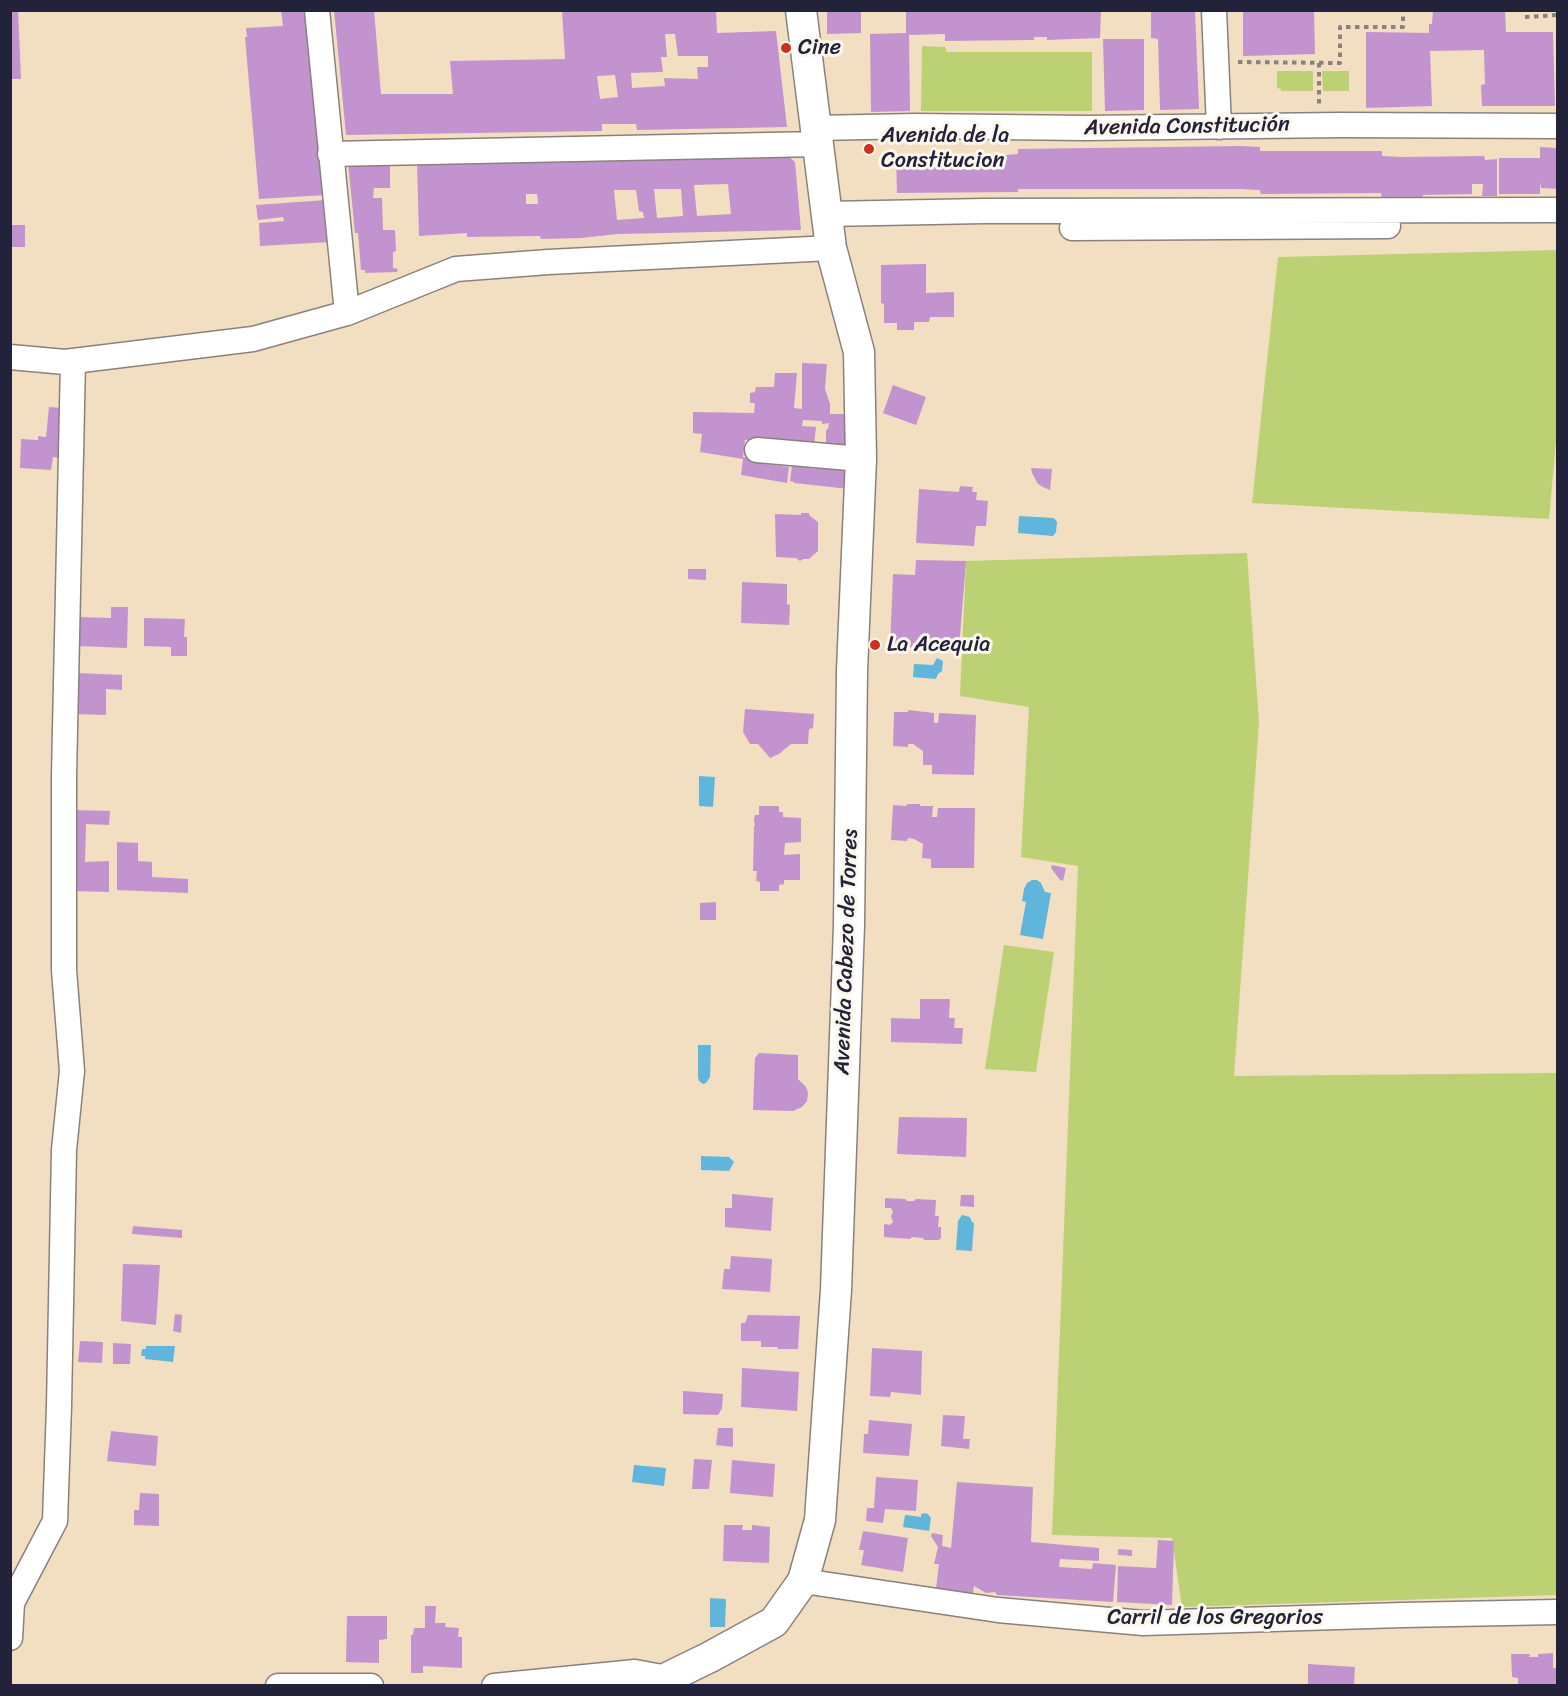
<!DOCTYPE html>
<meta charset="utf-8">
<style>
body{margin:0}
#map{position:relative;width:1568px;height:1696px;overflow:hidden;background:#f2dfc1;font-family:Sriracha,sans-serif}
canvas{display:block}
.frame{position:absolute;inset:0;border:12px solid #22223b;pointer-events:none}
</style>
<div id="map">
<canvas width="1568" height="1696"></canvas>
<div class="frame"></div>
</div>
<script>
const ctx = document.querySelector('canvas').getContext('2d');
ctx.lineJoin = 'round';
function fillPath(path, color) { ctx.fillStyle = color; ctx.fill(path, 'evenodd'); }
const shape = rows => new Path2D(rows.map(r => 'M' + r).join(''));
function stroke(path, color, width, dash) { ctx.strokeStyle = color; ctx.lineWidth = width; ctx.lineCap = dash ? 'butt' : 'round'; ctx.setLineDash(dash || []); ctx.stroke(path); }
function write(font, color, halo, rows, align = 'center') {
  ctx.font = font + ' Sriracha,sans-serif'; ctx.lineWidth = 6; ctx.setLineDash([]); ctx.textBaseline = 'middle'; ctx.strokeStyle = halo; ctx.fillStyle = color; for (const [text, x, y, turn = 0] of rows) {
    ctx.save(); ctx.translate(x, y); ctx.rotate((+turn || 0) * Math.PI / 180); ctx.textAlign = isNaN(turn) ? turn : align; if (halo) ctx.strokeText(text, 0, 0); ctx.fillText(text, 0, 0); ctx.restore();
  }
}
fillPath(shape([
 [922,46,945,47,947,52,1092,52,1092,111,921,111],
 [1277,71,1313,71,1313,91,1281,91,1281,89,1277,88],
 [1322,71,1349,71,1349,91,1323,91],
 [1557,250,1558,419,1549,519,1252,503,1278,257],
 [1247,553,1259,722,1234,1076,1557,1073,1557,1595,1182,1607,1172,1538,1052,1535,1078,866,1021,857,1029,707,960,696,966,561],
 [1004,945,1054,952,1036,1072,985,1069]
]), '#bcd074');
fillPath(shape([
 [1019,516,1054,518,1057,522,1056,532,1053,536,1018,533],
 [937,658,943,661,942,671,938,674,936,679,913,677,914,664,933,665],
 [699,776,715,777,713,807,699,806],
 [1032,880,1037,880,1041,883,1045,892,1051,893,1043,939,1020,935,1026,902,1022,901,1024,889,1027,883],
 [698,1045,711,1045,710,1077,706,1083,703,1084,699,1081,698,1077],
 [701,1156,729,1157,734,1162,729,1171,701,1170],
 [962,1215,970,1217,972,1222,974,1223,972,1251,956,1250,958,1221],
 [146,1346,175,1346,173,1362,145,1359,145,1356,141,1356,142,1349,146,1349],
 [634,1465,666,1468,664,1486,632,1482],
 [925,1513,928,1514,931,1518,929,1531,903,1527,905,1515,921,1517,921,1514],
 [710,1598,726,1599,725,1627,710,1627]
]), '#60b5dc');
fillPath(shape([
 [10,10,18,10,21,79,10,79],
 [281,10,309,10,326,195,259,199,245,37,247,37,246,28,283,26],
 [334,10,374,10,381,94,453,94,450,61,565,59,562,10,716,10,717,33,776,31,787,127,637,130,636,124,602,124,602,131,346,135],
 [665,34,675,34,678,56,708,56,708,67,697,67,698,79,664,78,665,86,632,88,631,73,663,72,661,57,667,57],
 [615,75,618,97,600,99,597,76],
 [827,10,861,10,861,33,827,34],
 [906,10,1101,10,1100,38,1047,40,1047,37,1034,37,1034,40,945,41,945,34,909,35,910,111,871,112,870,34,906,33],
 [1151,10,1195,10,1199,109,1160,110,1158,39,1151,38],
 [1243,10,1314,10,1315,54,1243,56],
 [1433,10,1505,10,1506,32,1553,32,1555,106,1482,106,1481,85,1485,84,1484,50,1430,51,1432,106,1366,108,1366,32,1429,33,1429,24,1432,24],
 [1103,39,1144,39,1144,110,1105,111],
 [1240,146,1260,147,1260,151,1382,151,1382,156,1401,157,1484,156,1485,160,1497,159,1497,196,1482,196,1483,184,1472,184,1472,194,1423,195,1423,200,1382,199,1381,193,1261,194,1260,190,1240,189,1018,189,1018,192,897,193,896,155,908,155,909,164,924,164,924,155,949,154,949,164,966,164,965,154,989,154,990,165,1006,164,1006,155,1018,154,1018,149],
 [1540,147,1557,148,1557,189,1541,188,1540,182,1540,194,1499,194,1499,158,1540,158],
 [786,154,795,162,801,230,618,234,581,238,541,239,540,236,467,237,467,233,419,236,417,161],
 [728,184,731,214,697,216,694,185],
 [654,189,681,189,683,216,657,218],
 [614,190,636,190,639,211,643,212,644,218,617,220],
 [526,194,537,194,538,204,526,204],
 [390,161,390,188,374,188,373,198,382,198,383,230,395,230,396,251,393,252,393,268,398,269,397,272,365,273,365,270,361,270,358,233,355,233,348,162],
 [326,200,330,242,260,246,259,223,284,221,283,217,258,220,256,205],
 [10,225,25,225,25,247,10,247],
 [926,264,926,293,954,292,954,317,930,317,929,322,914,322,914,330,897,330,897,323,884,323,884,304,881,303,881,265],
 [802,363,827,364,825,389,830,404,830,414,854,414,854,447,826,445,826,430,828,429,829,423,822,424,822,421,803,420,802,426,816,427,814,445,745,440,743,457,766,460,765,464,789,467,787,483,741,475,743,459,700,452,702,434,693,433,693,412,754,413,755,403,750,403,750,393,755,392,756,387,774,387,775,373,797,373,794,408,802,409],
 [893,385,926,397,916,425,883,413],
 [49,407,62,408,58,458,53,457,51,470,20,468,21,439,38,440,38,436,46,437],
 [793,457,808,459,808,468,817,469,818,464,850,468,849,489,794,483,794,482,790,481],
 [1031,468,1052,469,1050,490,1043,487,1038,484,1032,473],
 [960,486,973,487,972,492,977,492,976,500,988,501,986,526,976,526,974,546,916,543,919,489,959,492],
 [801,513,809,513,809,515,818,522,818,551,809,559,803,559,800,561,796,558,776,557,775,514,801,515],
 [916,560,966,561,959,648,890,647,893,574,915,575],
 [688,569,706,569,706,580,688,579],
 [742,582,787,584,787,604,790,605,789,625,741,623],
 [111,607,128,607,127,648,77,646,77,617,111,618],
 [144,618,185,619,184,637,187,637,187,656,171,656,171,647,144,646],
 [77,673,122,675,122,690,106,689,106,715,76,714],
 [745,709,814,714,813,728,809,729,808,744,791,744,779,754,770,758,758,744,750,744,743,732],
 [908,710,934,713,934,723,938,723,939,713,976,715,974,775,932,774,932,765,923,765,923,751,913,744,908,744,908,747,893,746,894,712,908,712],
 [907,804,920,804,920,806,933,806,932,817,937,817,938,808,975,808,974,868,931,868,931,859,922,858,923,844,914,839,908,838,907,841,891,840,893,805,906,806],
 [759,806,779,806,779,812,783,812,783,817,801,818,801,842,785,843,784,855,800,854,800,880,784,880,784,884,779,885,779,891,760,891,760,882,756,881,757,871,753,871,754,826,755,826,754,820,755,815,759,815],
 [74,810,110,811,109,825,86,824,85,862,109,861,109,892,72,891],
 [117,842,138,843,138,861,152,862,152,877,188,879,188,893,117,890],
 [1052,865,1066,868,1063,881,1060,880,1051,868],
 [716,902,716,920,700,920,700,903],
 [920,999,950,999,949,1018,955,1018,954,1028,963,1028,962,1044,891,1042,891,1018,920,1019],
 [759,1053,798,1055,798,1079,806,1087,808,1093,807,1101,802,1107,793,1111,753,1110,755,1058],
 [899,1117,967,1118,966,1157,897,1154],
 [732,1194,773,1198,771,1231,725,1227,725,1208,732,1208],
 [961,1195,974,1195,974,1207,960,1206],
 [885,1198,905,1199,907,1201,914,1201,916,1199,936,1200,935,1216,939,1216,938,1227,941,1227,941,1238,939,1240,924,1240,923,1238,912,1237,910,1239,884,1237,884,1224,890,1225,893,1222,891,1216,893,1212,891,1208,885,1208],
 [133,1226,182,1230,182,1238,132,1234],
 [731,1256,772,1259,770,1292,722,1289,724,1269,730,1269],
 [123,1264,160,1265,156,1325,121,1321],
 [175,1314,182,1315,181,1333,173,1331],
 [748,1315,800,1316,798,1349,778,1349,777,1347,761,1347,761,1341,741,1341,741,1323,745,1323],
 [80,1341,103,1342,102,1363,78,1362],
 [113,1343,131,1344,130,1364,113,1364],
 [872,1348,922,1351,921,1395,891,1392,890,1397,870,1396],
 [742,1368,799,1372,797,1411,741,1407],
 [683,1391,723,1394,722,1408,718,1415,683,1414],
 [943,1415,965,1416,963,1439,970,1439,969,1449,941,1446],
 [869,1420,912,1424,909,1456,863,1453,864,1434,868,1434],
 [718,1428,733,1428,733,1447,716,1445],
 [111,1431,158,1436,156,1466,107,1461],
 [694,1459,712,1460,709,1489,692,1489],
 [732,1460,775,1464,773,1497,730,1493],
 [876,1477,918,1480,916,1511,885,1509,883,1523,866,1521,867,1508,874,1508],
 [957,1482,1033,1487,1031,1542,1099,1548,1099,1561,1060,1559,1059,1567,1092,1569,1093,1563,1116,1565,1113,1602,997,1595,995,1592,986,1593,974,1586,973,1593,936,1589,939,1564,934,1564,938,1547,931,1536,932,1533,943,1535,942,1546,951,1548],
 [140,1493,159,1494,159,1526,134,1525,134,1510,139,1510],
 [724,1525,743,1525,742,1530,752,1530,752,1525,770,1527,769,1563,723,1561],
 [863,1531,908,1538,903,1572,861,1565,864,1550,859,1550],
 [1158,1540,1174,1541,1172,1605,1117,1602,1118,1566,1156,1568],
 [1118,1549,1132,1550,1132,1556,1118,1555],
 [425,1606,436,1606,435,1623,446,1623,445,1627,459,1628,458,1637,462,1637,462,1668,423,1666,423,1673,411,1673,411,1635,413,1635,414,1628,425,1628],
 [347,1616,387,1616,387,1639,379,1640,379,1663,346,1662],
 [1553,1653,1553,1668,1557,1668,1557,1686,1518,1686,1518,1678,1512,1677,1511,1654,1530,1654,1529,1657,1538,1657,1538,1654],
 [1308,1664,1355,1667,1354,1686,1308,1686]
]), '#c393cf');
const minor = shape([
 [317,10,347,313],
 [1214,10,1219,127],
 [816,128,915,126,1085,128,1341,125,1558,126],
 [330,154,818,144],
 [826,214,984,211,1558,210],
 [1072,228,1388,226],
 [10,357,65,362,253,339,347,313,456,269,548,262,831,248],
 [757,450,861,459],
 [803,1581,998,1610,1143,1623,1402,1615,1558,1612],
 [10,1638,12,1603,55,1521,59,1406,64,1150,72,1071,64,970,64,776,73,361],
 [278,1686,371,1686],
 [494,1686,635,1672,667,1678]
]);
const tertiary = shape([
 [661,1686,667,1678,710,1657,774,1622,803,1581,820,1520,836,1290,849,925,852,671,861,459,859,352,831,248,801,10]
]);
stroke(minor, '#8a807e', 27);
stroke(tertiary, '#8a807e', 33);
stroke(shape([
 [1525,17,1558,15],
 [1238,62,1340,63,1340,27,1403,27,1403,10],
 [1319,63,1319,104]
]), '#8a807e', 4, [4.5, 4.5]);
stroke(minor, '#fff', 24);
stroke(tertiary, '#fff', 30);
for (const [x, y, r, color] of [
 [786,48,6,"#c8321e"],
 [869,149,6,"#c8321e"],
 [875,645,6,"#c8321e"]
]) { const dot = new Path2D(); dot.arc(x, y, r, 0, 2 * Math.PI); ctx.fillStyle = color; ctx.fill(dot); stroke(dot, '#fbf7ec', 2); }
write('22px', '#22223b', '#fbf7ec', [
 ["Cine",798,48],
 ["Avenida de la",881,136],
 ["Constitucion",881,161],
 ["La Acequia",887,645]
], 'left');
write('22px', '#22223b', '#fbf7ec', [
 ["Avenida Constitución",1187,127,-1],
 ["Avenida Cabezo de Torres",847,952,-88],
 ["Carril de los Gregorios",1215,1618]
]);
</script>
